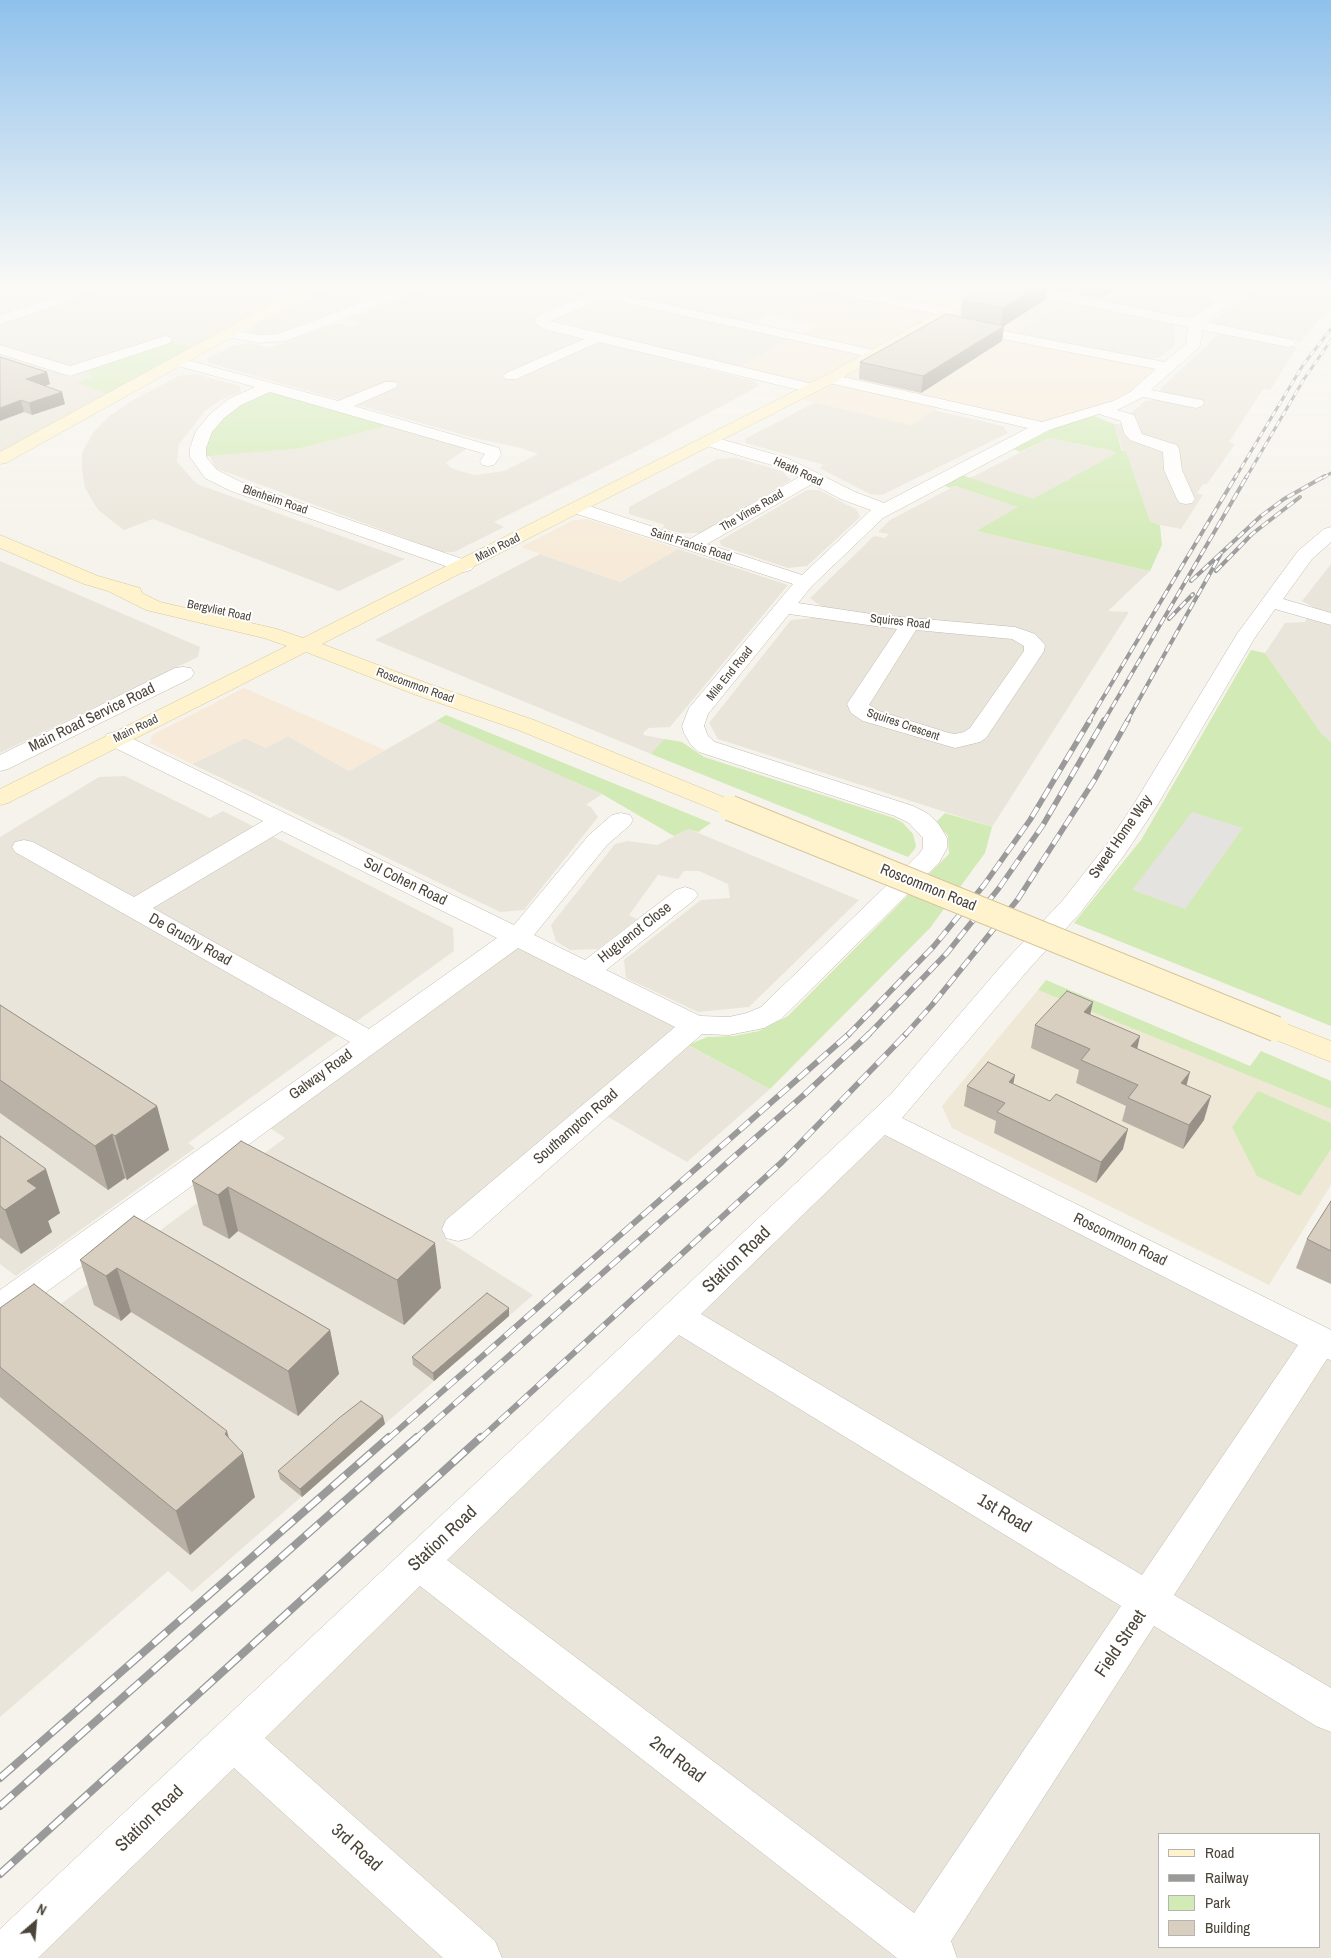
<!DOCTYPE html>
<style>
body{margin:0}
#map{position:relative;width:1331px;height:1958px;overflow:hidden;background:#f6f3ec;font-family:"Archivo Narrow",sans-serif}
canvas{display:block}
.legend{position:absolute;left:1158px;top:1833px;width:162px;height:115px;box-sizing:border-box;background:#fff;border:1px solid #b7b4b0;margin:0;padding:6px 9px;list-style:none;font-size:15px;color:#4b4439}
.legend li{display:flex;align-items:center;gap:10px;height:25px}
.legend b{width:25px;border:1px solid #b7b4b0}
.north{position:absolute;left:10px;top:1898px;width:50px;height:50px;-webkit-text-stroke:4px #fff;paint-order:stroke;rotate:27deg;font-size:14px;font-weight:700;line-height:20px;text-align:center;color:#4b4439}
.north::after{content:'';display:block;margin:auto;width:18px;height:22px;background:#4b4439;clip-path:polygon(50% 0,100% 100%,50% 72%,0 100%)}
</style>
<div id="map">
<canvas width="1331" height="1958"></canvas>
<ul class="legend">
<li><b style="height:6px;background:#fff3cd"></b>Road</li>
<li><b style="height:6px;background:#9a9a9a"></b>Railway</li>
<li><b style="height:14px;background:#d2eab5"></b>Park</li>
<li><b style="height:14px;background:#d8cfc1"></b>Building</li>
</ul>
<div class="north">N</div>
</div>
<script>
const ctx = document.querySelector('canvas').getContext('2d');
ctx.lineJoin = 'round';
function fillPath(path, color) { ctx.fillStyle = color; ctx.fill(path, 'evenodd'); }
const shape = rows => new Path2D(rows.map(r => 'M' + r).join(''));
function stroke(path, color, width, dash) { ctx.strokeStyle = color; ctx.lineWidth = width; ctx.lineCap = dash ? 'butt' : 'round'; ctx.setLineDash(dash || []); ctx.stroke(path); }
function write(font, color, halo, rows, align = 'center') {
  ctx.font = font + ' "Archivo Narrow",sans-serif'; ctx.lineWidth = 4; ctx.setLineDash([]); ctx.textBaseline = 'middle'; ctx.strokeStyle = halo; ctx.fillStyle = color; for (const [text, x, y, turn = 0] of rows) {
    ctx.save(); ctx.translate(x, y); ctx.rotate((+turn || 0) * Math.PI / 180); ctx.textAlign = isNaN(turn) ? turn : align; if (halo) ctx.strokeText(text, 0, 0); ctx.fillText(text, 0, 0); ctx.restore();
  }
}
fillPath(shape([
 [0,288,310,288,0,459],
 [325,288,883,288,868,296,906,304,873,322,788,304,744,325,796,337,734,370,673,356,666,359,755,381,759,386,641,449,494,522,504,527,454,552,442,552,215,468,210,456,297,449,390,424,469,447,446,463,451,468,474,475,504,471,538,454,521,448,474,438,209,363,207,359,234,345,251,343,268,348,337,323,351,327,360,323,347,319,408,296,390,291,276,334,260,335,251,332,252,327],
 [1121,288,1225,288,1209,299,1215,301,1193,317,1180,317,1101,302],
 [1255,288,1331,288,1331,306,1301,342,1210,323],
 [1066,301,1174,323,1175,345,1159,358,1147,359,1014,334],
 [1221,332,1297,347,1270,390,1263,389,1229,442,1235,444,1207,484,1203,484,1197,493,1203,495,1181,529,1160,525,1150,521,1126,451,1123,451,1114,424,1139,425,1136,418,1129,415,1145,401,1160,399,1166,394,1160,389],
 [196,374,240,386,241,392,221,400,205,411,179,444,177,462,197,484,405,559,339,591,153,519,124,530,98,510,85,488,82,469,82,453,93,433,108,417,133,400,178,376],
 [815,402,911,425,933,410,1003,426,1008,433,882,495,870,494,819,468,824,465,746,443,745,439],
 [1049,438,1113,451,1115,455,1033,500,968,479],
 [736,458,782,471,791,480,701,533,680,533,662,528,665,525,629,514,629,507,717,459],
 [955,486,1019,507,976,531,1150,571,1108,611,1129,612,992,827,718,739,709,723,791,620,813,618,822,607,810,598,874,536,885,538,889,534,878,532,890,520],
 [807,490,819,490,857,510,860,517,807,566,788,568,722,546,719,541],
 [678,549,788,585,670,727,649,728,644,732,643,735,664,739,651,754,375,640,540,554,620,582],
 [0,561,200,647,198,657,0,753],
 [1331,564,1331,742,1321,733,1265,653,1285,623,1305,622,1313,607,1302,601],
 [436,721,602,794,586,805,591,807,598,817,524,910,500,912,192,764,245,738,266,748,288,736,349,771],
 [125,776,210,818,223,811,453,928,454,951,188,1143,195,1148,16,1276,0,1264,0,837,99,777],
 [689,829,859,900,749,1007,698,1012,626,978,624,960,701,900,730,898,728,884,699,871,684,871,678,879,658,875,629,915,637,919,598,949,570,950,556,941,551,925,615,844,628,841,657,845],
 [516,937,695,1025,678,1040,770,1089,687,1162,596,1110,446,1240,533,1295,192,1592,168,1571,0,1717,0,1349,285,1138,259,1121],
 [882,1121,1331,1346,1331,1958,4,1958],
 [1160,1834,1320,1834,1320,1947,1160,1947]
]), '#eae5da');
fillPath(shape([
 [883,288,1121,288,1098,304,1070,298,1011,336,1168,367,1140,392,1043,427,943,405,911,425,795,398,812,389,734,370,818,326,767,314,788,304,873,322,906,304,867,296],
 [587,519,678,549,620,582,521,547,574,520],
 [244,688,276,702,385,750,349,771,288,736,266,748,245,738,192,764,150,743,152,735]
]), '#f7ead8');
fillPath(shape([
 [1038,990,1331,1109,1331,1185,1269,1285,952,1128,942,1106]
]), '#efe8d6');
fillPath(shape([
 [172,339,175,344,194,347,108,394,77,383,93,377,87,373,90,369,155,347],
 [270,386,397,423,297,449,198,457,210,423],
 [1094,416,1114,424,1122,451,1126,451,1150,521,1160,525,1162,545,1150,571,976,531,1018,507,955,486,950,488,943,485,962,475,1033,499,1115,454,1113,451,1049,438,1020,452,1014,449,1063,424],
 [1251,650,1265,653,1321,733,1331,742,1331,1026,1074,923,1141,840],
 [446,715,711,823,698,832,689,829,674,836,602,794,436,721],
 [664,739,682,742,704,757,894,818,903,823,913,834,916,846,914,850,908,857,651,754],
 [945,813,992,827,985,853,930,928,770,1089,688,1045,707,1037,734,1036,759,1031,788,1016,949,854,948,836,936,822],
 [1046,980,1250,1066,1261,1051,1331,1081,1331,1109,1038,990],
 [1258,1091,1331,1123,1331,1149,1300,1196,1257,1176,1232,1127]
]), '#d2eab5');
fillPath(shape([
 [1192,812,1243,828,1185,909,1132,890]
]), '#e5e3e0');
const street = shape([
 [74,288,91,288,89,291,60,305,0,324,0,315,50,299,74,288],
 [400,288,419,288,417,291,285,341,260,343,222,336,220,333,222,330,227,329,260,335,278,334,400,288],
 [580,288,593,288,874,350,879,351,881,354,879,357,874,358,604,298,550,321,817,385,820,388,817,391,812,393,599,342,516,379,506,379,503,376,506,373,584,339,544,329,534,322,539,315,588,295,580,293,578,290,580,288],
 [818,288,845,288,949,308,956,312,949,316,825,292,818,288],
 [1013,288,1039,288,1192,319,1234,288,1249,288,1206,322,1288,339,1293,340,1295,343,1293,346,1288,347,1202,330,1200,345,1198,348,1151,390,1202,400,1204,403,1202,406,1196,408,1143,397,1117,410,1134,415,1142,434,1177,445,1179,449,1182,470,1195,499,1192,503,1186,504,1180,503,1177,499,1164,470,1163,452,1130,440,1124,433,1121,421,1099,414,1049,430,883,518,812,586,798,603,878,615,1015,627,1035,634,1045,645,1044,651,986,738,980,742,955,748,863,721,851,713,847,704,897,629,789,614,708,714,704,726,708,736,715,742,913,806,927,813,938,823,947,838,947,848,939,863,781,1019,764,1028,729,1035,702,1034,470,1238,458,1241,446,1238,442,1229,446,1220,675,1027,518,948,12,1317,0,1321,0,1290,350,1042,15,852,12,847,15,842,24,840,33,842,134,897,263,821,107,744,104,739,107,734,115,732,123,734,514,925,589,835,612,815,621,813,630,815,633,820,630,825,607,845,534,935,585,960,676,890,685,887,694,890,698,895,694,900,606,970,700,1016,729,1017,747,1013,761,1007,919,854,923,848,923,838,909,823,895,816,699,752,691,745,684,733,682,726,689,708,793,584,571,512,568,508,571,504,577,503,583,504,690,539,799,477,775,466,704,445,702,441,704,437,710,436,787,458,855,492,884,503,1028,428,825,382,822,379,825,376,830,374,1042,422,1113,401,1130,392,1156,369,967,332,962,331,960,328,962,325,967,324,1165,362,1186,344,1188,327,1020,292,1013,288],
 [812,484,843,500,871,510,802,575,707,544,812,484],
 [916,630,1012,639,1024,646,1024,651,970,728,964,732,955,734,949,733,879,711,869,705,916,630],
 [282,831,497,938,369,1029,153,908,282,831],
 [165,336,170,337,172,340,170,343,70,376,0,354,0,345,70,366,165,336],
 [176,357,338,401,385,382,395,382,398,385,395,388,354,406,499,448,501,455,494,465,488,466,482,465,480,461,485,454,482,453,270,392,241,405,224,418,212,432,206,448,206,457,217,470,243,483,471,562,474,566,471,570,464,572,457,570,231,491,205,478,190,457,190,448,196,431,212,412,229,399,255,387,171,364,169,361,171,358,176,357],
 [1331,527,1331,542,1312,559,1283,599,1331,613,1331,625,1275,609,1254,639,1158,804,1125,854,1081,912,1029,969,902,1118,1331,1330,1331,1360,1327,1359,1174,1595,1331,1688,1331,1732,1316,1726,1154,1626,951,1941,957,1958,897,1958,420,1586,265,1738,495,1941,502,1958,443,1958,234,1768,38,1958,0,1958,0,1929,891,1094,1009,957,1063,900,1107,844,1134,804,1237,634,1298,551,1324,529,1331,527],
 [885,1135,1298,1345,1142,1575,701,1314,885,1135],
 [679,1335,1121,1606,914,1913,447,1560,679,1335],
 [183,667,191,668,194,673,191,678,8,769,0,771,0,755,175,668,183,667]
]);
const secondary = shape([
 [300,288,317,288,315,291,6,463,0,464,0,452,300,288],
 [981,288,998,288,835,382,322,644,432,685,534,720,738,803,742,808,738,813,730,815,722,813,518,730,416,695,306,652,8,803,0,805,0,789,287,646,264,638,146,610,108,591,84,584,0,548,0,535,98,576,140,588,142,593,160,602,277,629,303,638,825,376,981,288],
 [1276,1020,1331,1041,1331,1062,1266,1036,1262,1029,1266,1022,1276,1020]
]);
stroke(street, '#c2bbae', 1);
stroke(secondary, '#d6c79b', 1);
fillPath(street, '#fff');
fillPath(secondary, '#fff3cd');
const railFar4 = shape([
 [1235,478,1303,365,1331,329],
 [1246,478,1304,379,1331,340],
 [1323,478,1331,473]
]);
const railFar3 = shape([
 [1216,571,1252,534,1300,497],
 [1191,581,1261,516,1284,499,1325,476],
 [1169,619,1193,594],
 [1089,721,1236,476],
 [1104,721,1247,476],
 [1127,721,1222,552]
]);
const railFar2 = shape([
 [848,1035,934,946,984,885,1030,820,1090,720],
 [868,1035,947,953,999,888,1043,825,1104,720],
 [905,1035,932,1005,1018,899,1095,779,1128,720]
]);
const railFar1 = shape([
 [388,1439,849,1034],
 [415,1439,805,1094,869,1034],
 [480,1439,782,1162,906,1034]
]);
const rail = shape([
 [0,1778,389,1437],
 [0,1806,417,1437],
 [0,1874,481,1437]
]);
stroke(railFar4, '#9a9a9a', 3);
stroke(railFar3, '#9a9a9a', 4);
stroke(railFar2, '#9a9a9a', 5.5);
stroke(railFar1, '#9a9a9a', 6);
stroke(rail, '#9a9a9a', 8);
stroke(railFar4, '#fff', 2, [6]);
stroke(railFar3, '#fff', 2.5, [8]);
stroke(railFar2, '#fff', 4, [11]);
stroke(railFar1, '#fff', 4.5, [13]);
stroke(rail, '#fff', 5.5, [17]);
const secondaryBridge = shape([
 [730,808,1276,1029]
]);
stroke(secondaryBridge, '#d6c79b', 27, []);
stroke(secondaryBridge, '#fff3cd', 25);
fillPath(shape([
 [1048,288,1117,288,1101,298],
 [1046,299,1004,326,1002,341,921,393,859,379,860,362,961,317,962,300],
 [0,357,50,384,45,386,65,404,32,415,24,412],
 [0,1005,157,1106,169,1150,127,1180,125,1178,108,1190,0,1113],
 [1090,1014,1187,1086,1204,1120,1183,1149,1122,1121,1126,1106,1076,1083,1079,1070,1031,1048,1035,1025],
 [1013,1084,1123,1149,1096,1183,994,1133,996,1121,964,1106,967,1086],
 [0,1136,60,1213,48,1221,52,1232,21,1254,0,1238],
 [241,1141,441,1288,404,1325,238,1231,229,1239,203,1225,192,1181],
 [1331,1201,1331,1284,1296,1268,1307,1239],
 [134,1216,330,1330,339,1374,298,1416,131,1312,121,1321,94,1305,80,1260],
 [0,1308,255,1497,190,1555,0,1397],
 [509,1316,434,1381,413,1365,412,1357],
 [385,1424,302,1497,280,1479,278,1471]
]), '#bab2a6');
fillPath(shape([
 [1035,288,1047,288,1046,299,1004,326,1002,341,921,393,923,376,1001,328,1003,308],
 [1103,288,1117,288,1101,298],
 [47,372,50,384,29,391,26,379],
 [62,392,65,404,32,415,29,403],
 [21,400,24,412,0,421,0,408],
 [1093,1002,1088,1025,1084,1012],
 [1140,1036,1135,1059,1131,1046],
 [1190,1072,1184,1095,1181,1083],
 [1015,1075,1011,1096,1009,1082],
 [1211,1096,1204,1120,1183,1149,1189,1125],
 [157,1106,169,1150,127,1180,115,1136],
 [1128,1129,1123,1149,1096,1183,1101,1162],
 [112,1134,125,1178,108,1190,95,1146],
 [46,1169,60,1213,48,1221,52,1232,21,1254,5,1210,27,1181],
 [228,1187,238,1231,229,1239,218,1195],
 [435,1243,441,1288,404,1325,397,1280],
 [117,1268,131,1312,121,1321,106,1276],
 [509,1308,509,1316,434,1381,433,1373],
 [330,1330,339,1374,298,1416,288,1371],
 [383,1416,385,1424,302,1497,300,1489],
 [227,1431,235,1460,243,1453,255,1497,190,1555,176,1511,225,1434]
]), '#979187');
const building = shape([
 [985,288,1035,288,1003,308,962,300,985,288],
 [946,314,1004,326,923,376,860,362,946,314],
 [0,357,47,372,26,379,62,392,29,403,21,400,0,408,0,357],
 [1067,991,1093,1002,1084,1012,1140,1036,1131,1046,1190,1072,1181,1083,1211,1096,1189,1125,1128,1098,1138,1085,1081,1060,1090,1049,1035,1025,1067,991],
 [0,1005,157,1106,115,1136,112,1134,95,1146,0,1080,0,1005],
 [988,1062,1015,1075,1009,1082,1050,1101,1056,1094,1128,1129,1101,1162,997,1112,1005,1103,967,1086,988,1062],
 [0,1136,46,1169,27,1181,37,1188,5,1210,0,1206,0,1136],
 [241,1141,435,1243,397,1280,228,1187,218,1195,192,1181,241,1141],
 [1331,1201,1331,1251,1307,1239,1331,1201],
 [134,1216,330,1330,288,1371,117,1268,106,1276,80,1260,134,1216],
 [34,1284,227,1431,225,1434,243,1453,176,1511,0,1367,0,1308,34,1284],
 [487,1293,509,1308,433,1373,412,1357,487,1293],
 [361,1401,383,1416,300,1489,278,1471,339,1418,361,1401]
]);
fillPath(building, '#d8cfc1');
stroke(building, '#979187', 1);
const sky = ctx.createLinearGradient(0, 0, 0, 562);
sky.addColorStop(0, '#8fc1ec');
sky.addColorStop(0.51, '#fbfaf6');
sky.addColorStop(1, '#fbfaf600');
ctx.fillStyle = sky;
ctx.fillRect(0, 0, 1331, 562);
write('12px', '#4b4439', '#fff', [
 ["Heath Road",798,472,25],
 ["Blenheim Road",275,500,19],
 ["The Vines Road",752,511,-30],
 ["Saint Francis Road",691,545,18],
 ["Main Road",498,548,-27],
 ["Bergvliet Road",219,611,12],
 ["Squires Road",900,622,6],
 ["Mile End Road",730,674,-51],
 ["Roscommon Road",415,686,20],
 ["Squires Crescent",903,725,19],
 ["Main Road",136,729,-26]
]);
write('15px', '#4b4439', '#fff', [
 ["Main Road Service Road",92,718,-26],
 ["Sweet Home Way",1121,837,-55],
 ["Sol Cohen Road",405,882,26],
 ["Roscommon Road",928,888,22],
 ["Huguenot Close",635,933,-38],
 ["De Gruchy Road",190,940,29],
 ["Galway Road",321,1075,-36],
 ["Southampton Road",576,1127,-41],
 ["Roscommon Road",1120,1240,26]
]);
write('18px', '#4b4439', '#fff', [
 ["Station Road",737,1260,-44],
 ["1st Road",1004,1514,31],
 ["Station Road",443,1539,-43],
 ["Field Street",1121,1644,-56],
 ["2nd Road",677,1760,37],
 ["Station Road",150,1819,-44],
 ["3rd Road",356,1848,42]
]);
</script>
